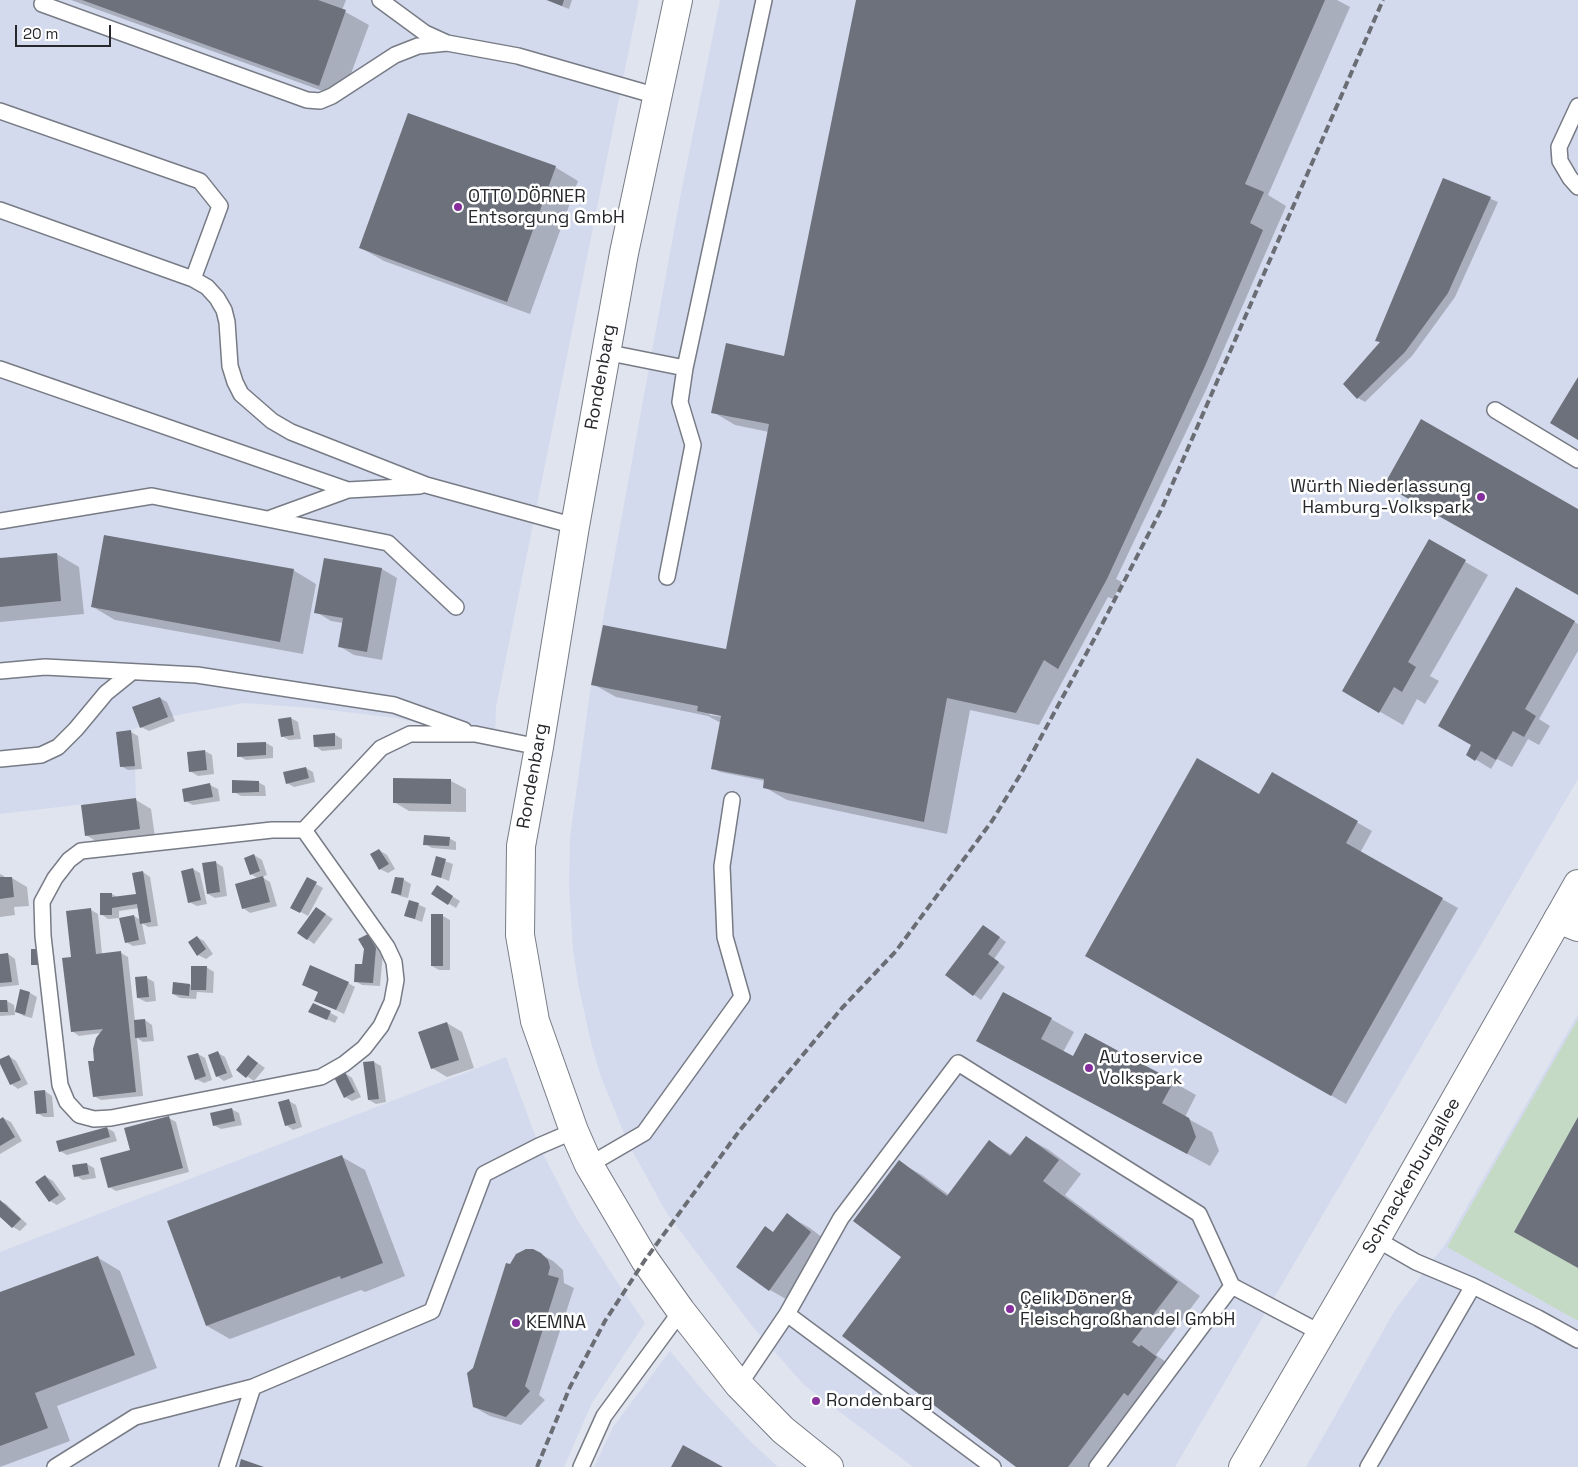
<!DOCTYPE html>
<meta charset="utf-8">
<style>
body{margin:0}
#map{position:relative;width:1578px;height:1467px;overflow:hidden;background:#e0e4ef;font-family:"Space Grotesk",sans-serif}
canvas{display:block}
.scale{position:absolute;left:15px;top:25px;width:96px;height:22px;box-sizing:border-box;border:2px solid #26282c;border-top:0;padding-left:6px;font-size:15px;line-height:18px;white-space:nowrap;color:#26282c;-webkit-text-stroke:4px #fff;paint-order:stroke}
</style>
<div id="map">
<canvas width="1578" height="1467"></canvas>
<div class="scale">20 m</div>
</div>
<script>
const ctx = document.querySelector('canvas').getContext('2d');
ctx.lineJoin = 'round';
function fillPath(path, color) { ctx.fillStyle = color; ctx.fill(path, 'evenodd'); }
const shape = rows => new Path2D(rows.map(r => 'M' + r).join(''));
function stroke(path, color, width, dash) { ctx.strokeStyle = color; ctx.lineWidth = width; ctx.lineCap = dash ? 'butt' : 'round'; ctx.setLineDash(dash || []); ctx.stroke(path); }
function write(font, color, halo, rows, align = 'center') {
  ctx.font = font + ' "Space Grotesk",sans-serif'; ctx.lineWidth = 5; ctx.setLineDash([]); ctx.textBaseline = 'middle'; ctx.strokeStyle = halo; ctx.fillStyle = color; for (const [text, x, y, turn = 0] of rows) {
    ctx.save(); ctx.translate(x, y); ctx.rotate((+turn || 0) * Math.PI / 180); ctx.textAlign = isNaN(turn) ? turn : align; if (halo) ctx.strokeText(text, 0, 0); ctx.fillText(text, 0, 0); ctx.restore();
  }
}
fillPath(shape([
 [0,0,639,0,496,707,495,739,396,718,313,708,244,703,168,717,131,730,135,766,136,798,0,814],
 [720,0,1578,0,1578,779,1175,1467,913,1467,804,1385,752,1326,666,1212,628,1143,601,1077,592,1047,578,983,573,949,569,886,570,837,591,685,680,198],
 [1578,1014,1578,1467,1306,1467,1395,1310,1446,1243],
 [506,1057,539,1146,575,1216,615,1279,645,1323,592,1403,564,1467,0,1467,0,1252],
 [670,1351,705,1393,750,1441,778,1467,594,1467,613,1427]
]), '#d4daed');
fillPath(shape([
 [1578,1019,1578,1321,1447,1247]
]), '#c5dac5');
fillPath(shape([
 [71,0,346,0,342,10,369,25,342,98],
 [546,0,572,0,569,9],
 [857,0,1337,0,1350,7,1268,195,1286,206,1206,390,1116,579,1122,582,1113,599,1108,597,1039,725,970,710,947,834,787,800,764,787,765,781,720,772,712,768,721,723,708,716,616,697,593,684,732,652,769,432,735,425,713,412,785,357],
 [707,711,736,719,710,715],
 [555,167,578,181,530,314,384,261,361,248],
 [1444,179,1498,202,1455,297,1412,356,1365,402,1358,398,1381,343,1377,340],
 [1429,541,1488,575,1430,676,1439,681,1425,704,1417,699,1403,725,1344,691],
 [57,554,79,567,84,614,0,622,0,559],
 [325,559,382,569,397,578,382,660,354,655,339,646,343,623,331,621,316,612],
 [293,570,316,584,303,654,115,620,93,607],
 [1517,589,1578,624,1578,651,1539,719,1550,726,1539,745,1528,739,1512,767,1497,759,1491,769,1467,754,1472,745],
 [160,698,167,702,175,721,149,731,141,727],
 [291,718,298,722,301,739,289,740,282,736,280,720],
 [131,732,138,736,142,769,128,770,121,766],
 [334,734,342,739,342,749,322,751,315,746],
 [266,743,273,747,273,758,246,760,239,756],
 [205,751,212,755,214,774,198,776,190,771],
 [306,768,313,772,315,782,294,787,287,783],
 [1272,773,1372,831,1360,853,1458,908,1346,1104,1087,955,1260,795],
 [451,781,466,789,466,812,409,811,394,802],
 [258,782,265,786,266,796,241,796,234,792],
 [210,785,218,789,220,801,193,805,185,801],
 [136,800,151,809,155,837,101,844,86,835],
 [449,838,456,842,456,850,432,848,425,844],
 [379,850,387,855,395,869,388,873,380,869],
 [254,855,262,860,267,875,262,877,270,882,277,906,250,913,243,908,259,879,251,874],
 [436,858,453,864,449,881,432,874],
 [215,862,223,867,227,896,215,898,208,894],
 [193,869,200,873,207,904,197,906,189,902],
 [143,872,150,877,158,926,148,927,142,923,146,944,133,946,126,942,134,916,141,920,139,908,119,911,119,918,108,919,101,914,112,894,119,898,137,895],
 [0,874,4,876,4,878,12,878,27,887,29,906,14,907,15,915,0,917],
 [396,878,404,880,411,884,408,898,400,896,393,892],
 [307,879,323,888,308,916,292,907],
 [437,887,460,901,456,908,433,894],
 [410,901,426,908,422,922,406,916],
 [91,910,98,914,102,954,121,953,128,957,135,1021,145,1020,152,1025,154,1041,143,1042,137,1038,143,1096,101,1100,94,1096,95,1062,101,1033,79,1036,72,1031,72,958],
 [324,913,333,919,314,944,307,939],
 [443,916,450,920,450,970,439,970,432,966],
 [990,930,1006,942,994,959,1005,967,981,1000,947,975],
 [368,935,375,939,383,953,380,986,362,985,355,981,364,966],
 [197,937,204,941,213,954,206,959,198,955],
 [8,954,15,959,19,985,0,987,0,956],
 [206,967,214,972,213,993,197,992,196,999,180,998,173,994,190,985,192,986],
 [147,978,154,982,156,1001,146,1002,138,998],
 [348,983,355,987,344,1014,323,1004],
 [30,993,37,997,32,1018,24,1016,17,1012],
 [0,1001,7,1001,14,1005,15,1015,0,1016],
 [313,1004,338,1017,335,1023,317,1015],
 [1051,1019,1074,1032,1063,1052,1073,1058,1173,1082,1196,1095,1185,1117,1212,1132,1219,1151,1210,1166,1001,1054],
 [447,1023,462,1032,474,1068,447,1077,432,1068],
 [218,1053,225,1057,233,1077,224,1081,217,1076],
 [198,1054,205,1058,212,1080,204,1083,196,1079],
 [9,1056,16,1061,28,1084,18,1089,11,1084,0,1061],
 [248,1056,265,1068,254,1081,238,1070],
 [374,1062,381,1066,386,1102,376,1104,369,1100],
 [345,1073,352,1078,361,1097,352,1101,345,1097],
 [45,1091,52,1096,54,1117,44,1117,37,1113],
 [289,1101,296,1105,302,1127,293,1130,286,1125],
 [231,1109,239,1113,242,1125,221,1129,214,1125],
 [3,1118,11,1122,22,1141,0,1154,0,1120],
 [169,1118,176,1122,189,1172,116,1191,109,1187,131,1151],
 [107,1128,114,1132,117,1141,67,1155,60,1151],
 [1026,1137,1049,1150,1081,1174,1065,1195,1200,1296,1156,1355,1179,1371,1151,1408,1147,1406,1101,1467,1018,1467,903,1257,899,1162,922,1175,949,1195,989,1142,1012,1155],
 [342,1157,365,1170,405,1276,365,1292,361,1290,230,1339,207,1326],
 [87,1164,94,1168,96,1178,83,1180,76,1176],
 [45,1176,53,1181,66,1199,57,1205,50,1201,37,1183],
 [0,1201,6,1204,27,1224,20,1231,13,1227,0,1215],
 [787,1215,810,1228,833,1246,793,1303,770,1290,738,1266,774,1233],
 [537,1252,553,1261,563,1270,564,1283,574,1288,539,1395,545,1400,521,1425,490,1416,474,1407,475,1369,511,1266],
 [97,1257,120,1271,157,1368,57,1406,70,1441,0,1467,0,1294]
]), '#0003');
fillPath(shape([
 [82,0,318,0,346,10,319,86],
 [547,0,564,0,562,6],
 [856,0,1325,0,1245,184,1264,192,1250,223,1263,230,1205,366,1107,579,1058,669,1044,660,1016,713,947,698,924,822,763,788,764,779,711,769,721,716,697,711,698,706,591,685,603,625,726,649,769,424,711,413,726,343,784,356],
 [408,113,556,166,507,302,359,248],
 [1443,178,1491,197,1448,293,1405,352,1357,399,1343,384,1380,342,1375,341],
 [1578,377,1578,440,1550,423],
 [1421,419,1578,509,1578,595,1384,485],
 [104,535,294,569,280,642,91,607],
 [1429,539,1466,560,1408,662,1416,667,1402,692,1394,687,1379,713,1342,691],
 [57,553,61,601,0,607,0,558],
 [324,558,382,568,367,652,338,647,343,618,314,613],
 [1516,587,1575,621,1525,709,1536,716,1524,737,1513,731,1496,760,1481,751,1475,761,1466,755,1471,745,1438,726],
 [160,697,168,717,140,728,132,707],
 [291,717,294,735,281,737,278,719],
 [131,730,135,766,120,767,116,732],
 [335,733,335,746,314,747,313,735],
 [266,742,266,755,237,757,237,743],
 [205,750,207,770,189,772,187,752],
 [1197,758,1259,794,1272,772,1358,821,1346,843,1443,898,1331,1096,1085,956],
 [306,767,309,778,286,784,283,772],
 [393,778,451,779,451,804,393,803],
 [232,780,259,781,259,792,232,793],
 [210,783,213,797,184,802,182,789],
 [136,798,140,829,85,836,81,805],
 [424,835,450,837,449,846,423,845],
 [379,849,389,864,379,870,370,854],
 [254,854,260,871,250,875,244,858],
 [436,856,446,859,441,878,431,875],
 [216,861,220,892,207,894,202,863],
 [193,868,201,900,188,903,181,871],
 [143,871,151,922,140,924,137,904,112,908,112,915,100,915,100,893,112,893,112,897,136,894,132,873],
 [263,876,270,902,242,909,235,884],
 [0,877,12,877,14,897,0,899],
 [307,877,317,882,300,913,290,908],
 [395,877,404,878,401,895,391,893],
 [437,885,453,896,448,905,431,894],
 [409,900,419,903,415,919,404,916],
 [316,907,326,914,307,940,297,933],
 [91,908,96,954,121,951,136,1092,93,1097,88,1061,94,1061,93,1049,96,1038,103,1029,71,1032,62,958,71,957,66,911],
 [431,914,443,914,443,966,431,966],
 [134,915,139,940,125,943,119,918],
 [983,925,1000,937,988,954,999,962,973,996,945,975],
 [368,934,376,948,373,983,354,982,355,964,362,964,364,949,358,939],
 [197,936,206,949,197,956,188,942],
 [31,949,40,949,40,965,31,965],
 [8,953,12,982,0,983,0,954],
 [310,965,349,982,336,1010,314,1001,318,992,302,985],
 [191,966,207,966,206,990,191,990],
 [147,976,149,997,137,998,135,977],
 [173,982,190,984,189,996,172,994],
 [20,989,30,992,25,1015,15,1012],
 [1003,992,1052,1018,1041,1039,1073,1056,1085,1033,1174,1081,1162,1103,1189,1118,1196,1137,1187,1154,976,1041],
 [0,1000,7,1000,8,1012,0,1012],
 [313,1003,331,1011,327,1020,308,1012],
 [145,1019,147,1037,135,1038,134,1020],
 [447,1022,459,1060,431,1069,418,1032],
 [218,1051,227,1073,216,1077,208,1055],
 [198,1053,206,1076,195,1080,187,1056],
 [9,1055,21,1080,10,1085,0,1064,0,1059],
 [248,1055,258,1063,246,1078,236,1070],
 [374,1061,379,1099,368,1100,363,1062],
 [345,1072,355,1092,344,1098,334,1077],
 [45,1090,47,1113,36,1114,34,1091],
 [289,1099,296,1123,285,1126,278,1102],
 [232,1108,235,1121,213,1126,210,1113],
 [169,1116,183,1168,108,1188,100,1158,130,1150,124,1128],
 [3,1117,15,1137,0,1146,0,1119],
 [1578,1117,1578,1268,1514,1232],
 [107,1127,110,1137,59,1152,56,1141],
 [1026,1136,1059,1160,1043,1181,1178,1282,1132,1342,1139,1347,1141,1345,1157,1357,1128,1396,1124,1393,1068,1467,1016,1467,842,1336,901,1257,853,1221,899,1160,947,1196,989,1140,1010,1156],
 [342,1155,383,1263,341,1279,340,1276,206,1326,167,1221],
 [87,1163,89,1174,74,1177,72,1165],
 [45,1175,59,1195,49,1202,35,1182],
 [0,1200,21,1219,12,1228,0,1217],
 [787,1213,811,1232,769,1291,736,1267,765,1226,773,1232],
 [526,1249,533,1249,541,1253,548,1260,550,1267,548,1275,559,1278,525,1386,530,1391,506,1417,473,1407,467,1373,473,1368,506,1263,510,1264,516,1254],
 [98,1256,135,1355,35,1393,48,1428,0,1446,0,1292],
 [683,1445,723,1467,671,1467],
 [241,1459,264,1467,239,1467]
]), '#6d717b');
const lane = shape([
 [380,0,425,33,447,43,518,56,657,96],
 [42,4,307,100,320,101,332,96,395,55,418,46,447,43],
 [1578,106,1559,147,1560,161,1570,178,1578,187],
 [0,111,200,181,220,206,193,279],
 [0,210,193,279,207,287,217,298,224,310,227,322,230,366,235,382,241,394,272,421,291,432,426,485,575,526],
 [605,352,685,368],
 [0,369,348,490],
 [1495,410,1578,460],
 [271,518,348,490,420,486],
 [0,521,152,496,388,543,456,607],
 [667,577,693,445,680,402,685,368,764,0],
 [0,671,45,667,197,675,394,705,464,730],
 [0,759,41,755,58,747,76,729,106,693,132,672],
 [304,830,387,947,394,962,396,980,392,1002,381,1026,364,1048,344,1064,321,1077,111,1118,94,1119,79,1115,67,1102,60,1085,43,936,42,902,55,878,69,860,81,851,272,830,304,830,381,748,410,734,475,734,539,747],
 [589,1165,644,1133,742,997,725,937,722,866,732,800],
 [1376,1239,1416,1262,1473,1286,1538,1318,1578,1340],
 [787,1314,993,1467],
 [739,1385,787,1314,841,1218,958,1063,1199,1214,1232,1286],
 [55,1467,135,1417,253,1387],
 [227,1467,253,1387,432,1311,484,1174,539,1146,574,1131],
 [581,1467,604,1416,681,1311],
 [1097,1467,1232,1286,1321,1333],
 [1368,1467,1473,1286]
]);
const street = shape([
 [678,0,624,253,575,526,539,747,521,846,520,935,535,1021,574,1131,589,1165,645,1260,681,1311,739,1385,783,1430,829,1467],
 [1558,919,1578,927]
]);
const secondary = shape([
 [1243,1467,1376,1239,1578,884]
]);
stroke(lane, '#777b85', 18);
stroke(street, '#777b85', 30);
stroke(secondary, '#777b85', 30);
stroke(lane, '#fff', 15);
stroke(street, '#fff', 28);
stroke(secondary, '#fff', 28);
stroke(shape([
 [537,1467,570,1387,605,1321,645,1260,740,1130,842,1008,896,951,992,821,1022,772,1098,632,1162,508,1383,0]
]), '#6a6d74', 4, [8, 4]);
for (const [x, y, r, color] of [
 [458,207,5,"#852e9c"],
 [1481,497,5,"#852e9c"],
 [1089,1068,5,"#852e9c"],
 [1010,1309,5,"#852e9c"],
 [516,1323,5,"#852e9c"],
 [816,1401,5,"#852e9c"]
]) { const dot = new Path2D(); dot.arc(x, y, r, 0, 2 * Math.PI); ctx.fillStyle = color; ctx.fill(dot); stroke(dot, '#fff', 2); }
write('18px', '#26282c', '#fff', [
 ["OTTO DÖRNER",468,197],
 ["Entsorgung GmbH",468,218],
 ["Würth Niederlassung",1471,487,"right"],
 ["Hamburg-Volkspark",1471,508,"right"],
 ["Autoservice",1099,1058],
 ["Volkspark",1099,1079],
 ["Çelik Döner &",1020,1299],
 ["Fleischgroßhandel GmbH",1020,1320],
 ["KEMNA",526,1323],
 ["Rondenbarg",826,1401]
], 'left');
write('18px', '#26282c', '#fff', [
 ["Rondenbarg",601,377,-80],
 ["Rondenbarg",533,776,-80],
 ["Schnackenburgallee",1412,1176,-60]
]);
</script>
